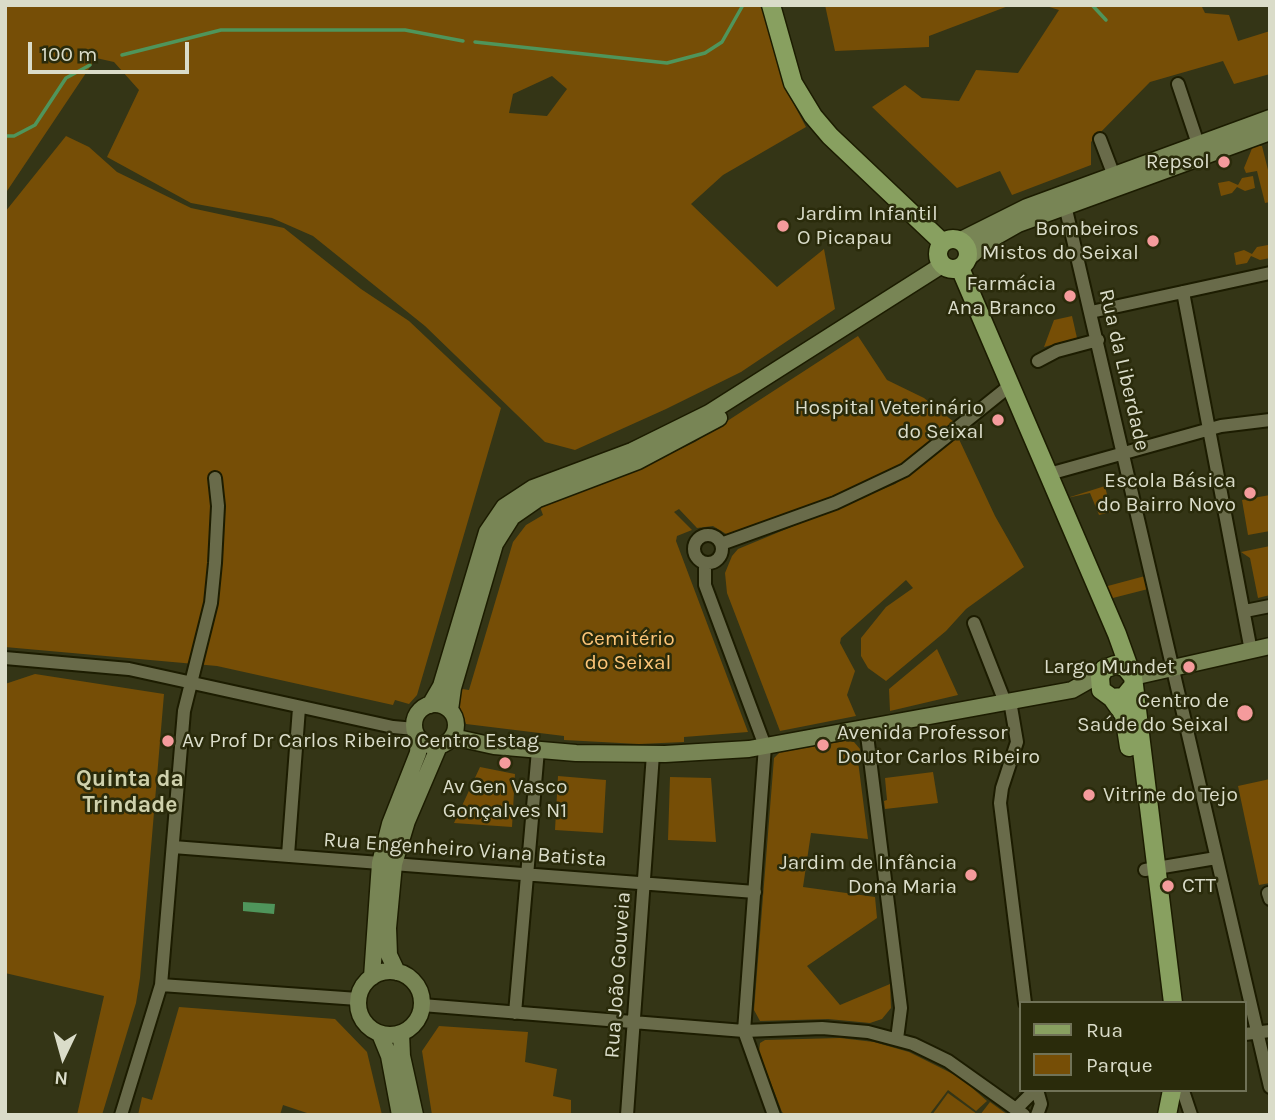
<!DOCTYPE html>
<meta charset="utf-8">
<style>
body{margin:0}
#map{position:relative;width:1275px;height:1120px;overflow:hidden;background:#343516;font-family:Karla,sans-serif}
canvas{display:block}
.frame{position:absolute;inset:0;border:7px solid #dadcc9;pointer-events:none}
.legend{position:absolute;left:1019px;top:1001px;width:228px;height:91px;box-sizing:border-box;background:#2a2b0b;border:2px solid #707257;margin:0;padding:9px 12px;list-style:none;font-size:21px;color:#dadcc9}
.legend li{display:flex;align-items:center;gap:14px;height:35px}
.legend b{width:35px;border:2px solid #707257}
.north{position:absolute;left:28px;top:1022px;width:70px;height:70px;-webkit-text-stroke:5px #2a2b0b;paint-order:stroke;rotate:185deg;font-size:19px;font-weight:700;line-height:28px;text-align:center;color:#dadcc9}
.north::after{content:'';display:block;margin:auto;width:24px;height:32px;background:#dadcc9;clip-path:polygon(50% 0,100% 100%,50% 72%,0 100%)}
.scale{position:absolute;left:28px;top:42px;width:161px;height:32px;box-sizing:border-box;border:4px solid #dadcc9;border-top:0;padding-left:9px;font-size:21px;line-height:24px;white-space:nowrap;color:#dadcc9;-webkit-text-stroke:5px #2a2b0b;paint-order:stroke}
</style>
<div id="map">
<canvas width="1275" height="1120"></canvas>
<div class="frame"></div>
<ul class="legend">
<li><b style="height:9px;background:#88a060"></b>Rua</li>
<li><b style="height:19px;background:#764e06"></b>Parque</li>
</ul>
<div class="north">N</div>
<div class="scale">100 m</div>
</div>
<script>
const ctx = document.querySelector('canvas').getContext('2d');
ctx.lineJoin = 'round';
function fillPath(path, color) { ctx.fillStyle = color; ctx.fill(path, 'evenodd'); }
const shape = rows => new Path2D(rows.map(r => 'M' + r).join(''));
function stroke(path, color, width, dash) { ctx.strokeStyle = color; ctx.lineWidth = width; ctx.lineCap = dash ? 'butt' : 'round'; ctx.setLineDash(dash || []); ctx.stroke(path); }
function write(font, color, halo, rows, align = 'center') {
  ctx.font = font + ' Karla,sans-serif'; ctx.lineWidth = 5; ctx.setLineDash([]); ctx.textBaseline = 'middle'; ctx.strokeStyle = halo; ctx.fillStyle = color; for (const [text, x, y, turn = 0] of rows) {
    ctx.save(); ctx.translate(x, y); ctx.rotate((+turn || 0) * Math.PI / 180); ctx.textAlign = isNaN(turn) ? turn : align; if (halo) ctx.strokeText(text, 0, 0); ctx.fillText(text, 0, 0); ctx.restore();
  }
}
fillPath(shape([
 [5,5,763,5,783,84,806,127,723,175,691,204,777,287,824,249,835,309,741,372,666,409,575,450,545,442,425,326,313,236,272,218,191,203,107,157,139,90,114,62,96,58,5,194],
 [552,76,567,89,547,116,509,113,513,94],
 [825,5,1011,5,929,36,929,47,835,51],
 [1043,5,1201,5,1205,13,1229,15,1238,41,1270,31,1270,74,1234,84,1223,61,1150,82,1091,142,1091,165,1012,195,1000,171,957,188,872,107,905,85,922,98,959,101,976,70,1018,73,1059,10],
 [66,136,89,147,117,172,191,208,284,228,361,289,409,321,501,408,417,695,409,704,395,700,393,705,217,666,5,647,5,212],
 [1253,146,1262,146,1270,178,1270,202,1265,203,1257,171,1246,173,1244,168],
 [1253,176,1255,188,1245,191,1237,187,1232,193,1221,196,1218,183,1229,181,1238,185,1242,178],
 [1268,245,1270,258,1260,260,1251,256,1247,263,1236,265,1234,253,1244,250,1252,254,1257,247],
 [1072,316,1077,338,1044,347,1054,320],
 [858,336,887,380,924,398,954,422,915,459,852,492,728,535,713,526,697,528,679,509,674,512,692,530,677,536,676,541,748,732,684,737,684,742,639,744,564,740,564,736,466,724,459,705,462,689,469,690,513,542,526,525,543,515,540,507,628,474,695,442],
 [957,435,995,516,1024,567,966,609,946,631,886,681,868,668,861,656,861,638,886,607,913,588,906,580,841,638,840,643,855,671,847,695,856,716,780,731,727,593,725,573,732,556,738,549,895,484,927,462],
 [1105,486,1111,512,1099,515,1090,493,1067,498],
 [1270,495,1270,531,1248,535,1242,500],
 [1270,546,1270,595,1258,598,1250,558,1241,552],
 [1145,576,1148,589,1109,599,1104,587],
 [937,649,958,695,890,711,889,689],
 [35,674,164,694,140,978,136,1003,102,1115,77,1115,104,996,5,973,5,684],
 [845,741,854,742,860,749,858,761,868,839,811,833,803,887,875,897,877,918,807,966,840,1005,890,984,891,1008,882,1019,870,1023,828,1019,760,1021,754,1010,774,758,780,752],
 [480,767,515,774,512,827,454,823],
 [933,772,938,803,885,809,884,801,887,800,885,778],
 [558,776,606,780,603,833,555,830],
 [670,777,711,778,716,842,668,840],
 [1270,779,1270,883,1259,885,1238,786],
 [179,1007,335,1019,367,1052,382,1115,313,1115,283,1105,280,1115,138,1115,142,1097,152,1100],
 [439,1026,528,1032,525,1062,557,1069,553,1096,571,1100,571,1115,432,1115,422,1051],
 [840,1038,874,1042,909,1052,961,1078,987,1101,976,1111,948,1090,929,1115,786,1115,782,1112,759,1052,760,1043,765,1040],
 [948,1093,977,1114,977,1115,932,1115],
 [990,1102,1008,1115,980,1115]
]), '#764e06');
fillPath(shape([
 [243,902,275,904,274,914,243,911]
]), '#4f955b');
stroke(shape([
 [1092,5,1106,20],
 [475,42,667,63,705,53,722,42,743,5],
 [122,55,221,30,405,30,463,41],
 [5,136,14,136,35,125,66,78,90,65]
]), '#4f955b', 3.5);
const street = shape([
 [1178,84,1201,153],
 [1100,139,1116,181],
 [1064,201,1270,1087],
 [1183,292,1251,651],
 [1091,312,1270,273],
 [1038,361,1057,351,1098,340],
 [1049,474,1221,426,1270,420],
 '694 549a14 14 0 1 1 28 0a14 14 0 1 1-28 0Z',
 [721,544,835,503,905,470,1012,384],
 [705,563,705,585,765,746,744,1031,774,1115],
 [1245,611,1270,606],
 [974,623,1005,702],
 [5,658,129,669,393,727,415,729],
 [1010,701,1017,742,1002,788,1000,803,1025,1003],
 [866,727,901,1008,897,1039],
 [173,847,755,892],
 [288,855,299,708],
 [1145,870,1216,858],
 [1268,893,1270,899],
 [161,985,358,999],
 [422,1005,744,1031,822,1028,868,1032,913,1044,948,1061,1024,1115],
 [515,1013,538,750],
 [1245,1034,1270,1031],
 [1037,1090,1041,1104,1037,1115],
 [1184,1094,1191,1115],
 [1016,1109,1035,1090],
 [121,1115,161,985,184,711,211,603,215,563,218,506,215,478],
 [627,1115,653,754]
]);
const secondary = shape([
 [959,241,1027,207,1270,118],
 [967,259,988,241,1018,224,1270,132],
 [1133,677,1270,646],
 '414 725a21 21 0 1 1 42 0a21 21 0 1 1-42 0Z',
 [430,705,441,686,487,532,504,507,533,488,632,451,709,413,942,265],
 [450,710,453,688,495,544,512,517,538,499,638,461,719,418],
 [453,737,494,746,576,753,665,754,749,749,1072,690,1102,673],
 '358 1003a32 32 0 1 1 64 0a32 32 0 1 1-64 0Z',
 [397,972,389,955,388,928,394,864,407,821,439,746],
 [372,977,380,863,390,824,418,753,419,738],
 [401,1033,402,1056,415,1115],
 [380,1034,389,1056,400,1115]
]);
const primary = shape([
 [771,5,793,83,813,116,830,136,943,243],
 '938 254a15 15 0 1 1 30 0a15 15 0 1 1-30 0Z',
 [960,268,1117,634,1131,673],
 [1133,686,1124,697,1112,698,1101,690,1100,677,1104,669,1115,665,1125,667,1133,677,1173,1003],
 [1112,698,1124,715,1129,747],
 [1167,1115,1172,1090]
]);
stroke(street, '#1c1c00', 16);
stroke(secondary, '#1c1c00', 19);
stroke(primary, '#1c1c00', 21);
stroke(street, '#696b4a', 12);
stroke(secondary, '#788555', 16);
stroke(primary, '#88a060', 18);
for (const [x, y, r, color] of [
 [1224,162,7,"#f59b9c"],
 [783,226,7,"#f59b9c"],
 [1153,241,7,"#f59b9c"],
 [1070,296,7,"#f59b9c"],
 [998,420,7,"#f59b9c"],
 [1250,493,7,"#f59b9c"],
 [1189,667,7,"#f59b9c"],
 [1245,713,9,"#f59b9c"],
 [168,741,7,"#f59b9c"],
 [823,745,7,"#f59b9c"],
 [505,763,7,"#f59b9c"],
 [1089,795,7,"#f59b9c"],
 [971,875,7,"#f59b9c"],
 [1168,886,7,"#f59b9c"]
]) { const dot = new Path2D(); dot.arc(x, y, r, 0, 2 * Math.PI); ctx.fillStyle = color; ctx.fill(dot); stroke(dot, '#2a2b0b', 2.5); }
write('21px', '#dadcc9', '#2a2b0b', [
 ["Repsol",1210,162],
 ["Jardim Infantil",797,214,"left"],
 ["O Picapau",797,238,"left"],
 ["Bombeiros",1139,229],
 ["Mistos do Seixal",1139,253],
 ["Farmácia",1056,284],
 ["Ana Branco",1056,308],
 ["Hospital Veterinário",984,408],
 ["do Seixal",984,432],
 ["Escola Básica",1236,481],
 ["do Bairro Novo",1236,505],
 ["Largo Mundet",1175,667],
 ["Centro de",1229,701],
 ["Saúde do Seixal",1229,725],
 ["Avenida Professor",837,733,"left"],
 ["Doutor Carlos Ribeiro",837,757,"left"],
 ["Av Prof Dr Carlos Ribeiro Centro Estag",182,741,"left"],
 ["Av Gen Vasco",505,787,"center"],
 ["Gonçalves N1",505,811,"center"],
 ["Vitrine do Tejo",1103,795,"left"],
 ["Jardim de Infância",957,863],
 ["Dona Maria",957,887],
 ["CTT",1182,886,"left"]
], 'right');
write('21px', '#dadcc9', '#2a2b0b', [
 ["Rua da Liberdade",1124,370,77],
 ["Rua Engenheiro Viana Batista",465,850,4],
 ["Rua João Gouveia",618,975,-86]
]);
write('21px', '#fdc578', '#2a2b0b', [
 ["Cemitério",628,639],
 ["do Seixal",628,663]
]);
write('bold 23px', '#cfd1ad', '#2a2b0b', [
 ["Quinta da",130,779],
 ["Trindade",130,805]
]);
</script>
